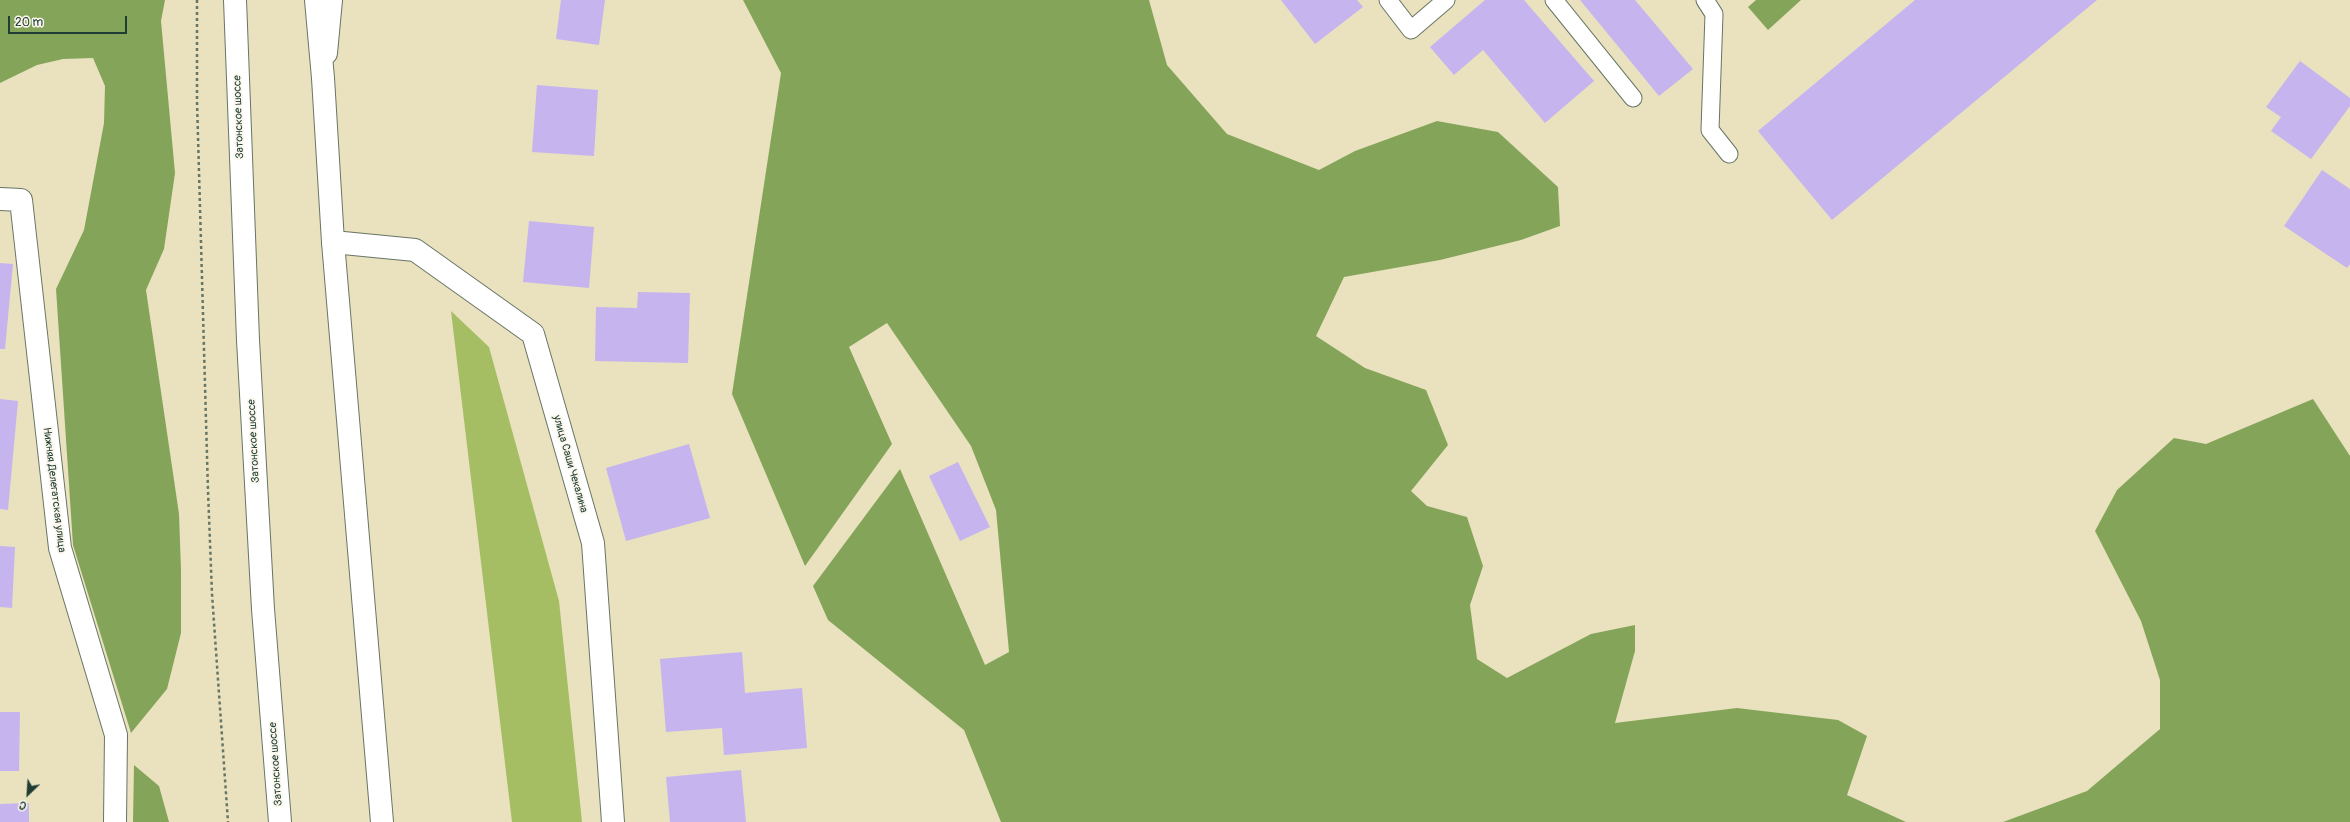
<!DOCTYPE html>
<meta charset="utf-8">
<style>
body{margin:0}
#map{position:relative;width:2350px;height:822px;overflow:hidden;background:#eae1bf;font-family:Pangolin,sans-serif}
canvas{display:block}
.north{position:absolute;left:8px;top:774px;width:40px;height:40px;-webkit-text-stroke:3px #fbf7ec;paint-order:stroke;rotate:205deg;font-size:11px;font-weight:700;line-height:16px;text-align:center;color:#1f3d34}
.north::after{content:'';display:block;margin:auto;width:14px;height:18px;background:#1f3d34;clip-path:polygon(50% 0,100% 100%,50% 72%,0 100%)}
.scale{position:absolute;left:8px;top:16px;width:119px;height:18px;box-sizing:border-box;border:2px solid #1f3d34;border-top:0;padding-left:5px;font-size:12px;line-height:14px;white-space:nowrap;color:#1f3d34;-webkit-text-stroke:3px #fbf7ec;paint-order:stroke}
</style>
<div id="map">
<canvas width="2350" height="822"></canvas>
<div class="north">С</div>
<div class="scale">20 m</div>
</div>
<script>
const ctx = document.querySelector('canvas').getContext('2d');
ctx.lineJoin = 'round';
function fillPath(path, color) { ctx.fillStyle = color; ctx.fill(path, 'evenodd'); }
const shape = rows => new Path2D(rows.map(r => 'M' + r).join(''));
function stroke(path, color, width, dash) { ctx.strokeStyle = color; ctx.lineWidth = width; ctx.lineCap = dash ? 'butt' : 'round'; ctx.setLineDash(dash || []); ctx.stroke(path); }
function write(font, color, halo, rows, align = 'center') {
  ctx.font = font + ' Pangolin,sans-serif'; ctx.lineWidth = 3.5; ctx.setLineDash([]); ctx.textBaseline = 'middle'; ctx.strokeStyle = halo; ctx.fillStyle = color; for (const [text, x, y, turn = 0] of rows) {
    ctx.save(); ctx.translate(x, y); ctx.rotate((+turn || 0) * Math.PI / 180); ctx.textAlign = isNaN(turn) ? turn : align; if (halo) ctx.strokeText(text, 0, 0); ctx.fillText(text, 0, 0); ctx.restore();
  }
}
fillPath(shape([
 [451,311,489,347,559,601,582,822,512,822]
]), '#a6be63');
fillPath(shape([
 [0,0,165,0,161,21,175,173,164,249,146,290,179,514,181,570,181,633,167,689,131,733,73,545,56,289,84,230,104,123,105,86,93,58,63,59,37,65,0,83],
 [743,0,1149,0,1167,65,1227,134,1319,170,1355,151,1437,121,1498,132,1558,187,1560,226,1521,240,1440,260,1344,277,1316,336,1365,368,1426,390,1448,445,1411,491,1427,506,1467,517,1483,566,1470,605,1477,659,1507,678,1591,634,1635,625,1635,651,1615,723,1737,708,1838,720,1867,736,1847,795,1906,822,1001,822,964,730,828,620,813,586,900,469,985,665,1009,652,996,510,971,446,887,323,849,347,892,444,805,566,732,394,781,73],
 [1756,0,1801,0,1768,30,1748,7],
 [2313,399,2350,456,2350,822,2003,822,2087,791,2160,729,2160,680,2141,621,2095,531,2117,490,2174,438,2206,444],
 [134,765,159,786,169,822,133,822]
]), '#84a559');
fillPath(shape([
 [561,0,605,0,599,45,556,39],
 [1281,0,1357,0,1363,7,1315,44],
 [1485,0,1524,0,1594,81,1545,123,1483,50,1454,75,1430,47],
 [1580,0,1635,0,1693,69,1659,96],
 [1915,0,2097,0,1832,220,1758,131],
 [2300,61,2350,98,2350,106,2311,159,2271,131,2281,117,2266,107],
 [537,85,598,90,594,156,532,152],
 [2322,170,2350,189,2350,264,2347,268,2284,226],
 [529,221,594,227,589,288,523,282],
 [0,263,13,264,5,349,0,349],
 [638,292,690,293,688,363,595,361,596,307,637,308],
 [0,399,18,401,8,510,0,509],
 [689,444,710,518,626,541,606,468],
 [958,462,990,527,960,541,929,476],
 [0,546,15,547,12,608,0,607],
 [742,652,745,693,802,688,807,748,724,755,722,728,666,732,660,659],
 [0,712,20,712,19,771,0,771],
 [741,770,746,822,670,822,666,777],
 [29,803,29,822,0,822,0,804]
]), '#c6b4ef');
const service = shape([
 [1388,0,1411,30,1446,0],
 [1554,0,1633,98],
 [1705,0,1714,14,1710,130,1729,154]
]);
const minor = shape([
 [0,199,21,200,60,548,116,735,115,822],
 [333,242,415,250,533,334,593,543,613,822]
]);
const secondary = shape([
 [326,53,331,0]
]);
const primary = shape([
 [235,0,248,340,263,609,280,822],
 [316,0,323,78,333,242,382,822]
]);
stroke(service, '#667665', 19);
stroke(minor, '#667665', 24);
stroke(secondary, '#667665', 24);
stroke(primary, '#667665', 24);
stroke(shape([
 [197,0,197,101,208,491,212,594,228,822]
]), '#667665', 2.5, [3, 3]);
stroke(service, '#fff', 17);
stroke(minor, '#fff', 22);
stroke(secondary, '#fff', 22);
stroke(primary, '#fff', 22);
write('11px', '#1f3d34', '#fbf7ec', [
 ["Затонское шоссе",239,117,-92],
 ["Затонское шоссе",254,441,-93],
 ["улица Саши Чекалина",570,464,74],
 ["Нижняя Делегатская улица",54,490,83],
 ["Затонское шоссе",276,764,-94]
]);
</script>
